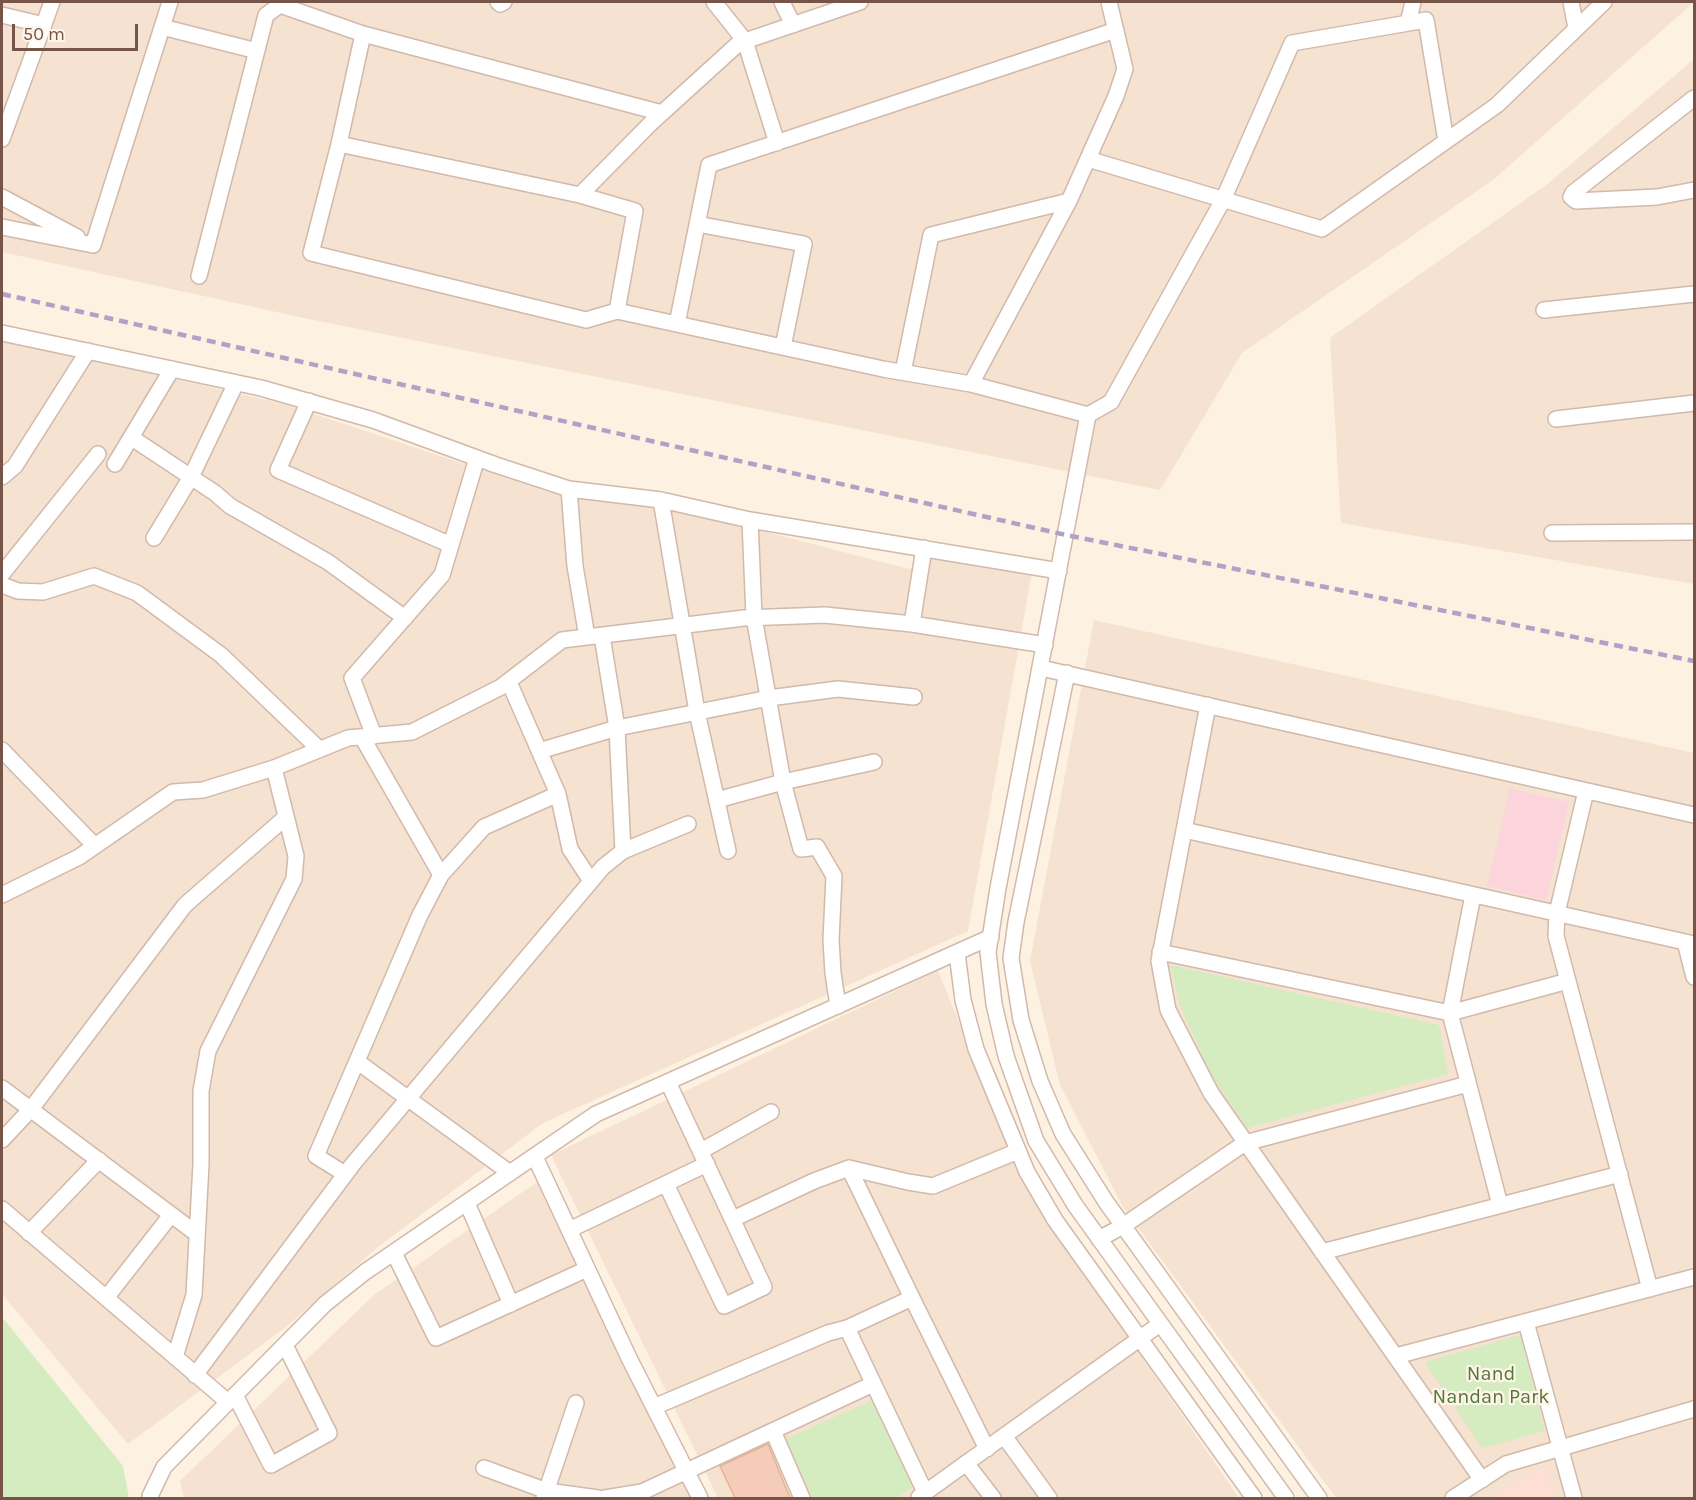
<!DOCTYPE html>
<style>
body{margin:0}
#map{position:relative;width:1696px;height:1500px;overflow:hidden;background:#fdf1e2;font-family:Karla,sans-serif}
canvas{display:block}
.frame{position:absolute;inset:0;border:3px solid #765447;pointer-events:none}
.scale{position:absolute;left:12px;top:24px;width:126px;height:27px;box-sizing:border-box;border:3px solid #765447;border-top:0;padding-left:8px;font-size:18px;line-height:21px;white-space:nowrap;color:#765447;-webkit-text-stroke:4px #fff5e9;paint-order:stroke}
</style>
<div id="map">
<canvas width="1696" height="1500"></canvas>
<div class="frame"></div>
<div class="scale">50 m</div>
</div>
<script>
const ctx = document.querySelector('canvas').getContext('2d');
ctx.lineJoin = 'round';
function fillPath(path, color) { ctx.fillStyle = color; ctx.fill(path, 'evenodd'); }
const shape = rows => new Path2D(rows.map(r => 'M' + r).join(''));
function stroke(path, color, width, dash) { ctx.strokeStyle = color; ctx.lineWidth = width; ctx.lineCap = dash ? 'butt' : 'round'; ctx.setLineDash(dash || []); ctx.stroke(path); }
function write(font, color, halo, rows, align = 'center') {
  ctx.font = font + ' Karla,sans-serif'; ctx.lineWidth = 4.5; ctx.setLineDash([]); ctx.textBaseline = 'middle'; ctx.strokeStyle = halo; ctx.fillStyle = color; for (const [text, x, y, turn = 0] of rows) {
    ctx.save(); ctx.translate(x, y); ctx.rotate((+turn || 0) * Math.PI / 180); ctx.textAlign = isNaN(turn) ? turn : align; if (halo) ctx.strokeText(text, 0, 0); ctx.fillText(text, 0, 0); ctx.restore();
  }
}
fillPath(shape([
 [2,2,1694,2,1493,180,1242,353,1160,490,304,318,2,252],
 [1694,59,1694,584,1341,523,1330,338,1549,183],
 [2,340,284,404,548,492,681,510,909,569,944,553,1032,572,968,931,543,1123,378,1247,286,1327,128,1444,2,1294],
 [1094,620,1694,753,1694,1498,1336,1498,1123,1207,1060,1085,1030,961],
 [937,968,1027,1190,1239,1498,718,1498,551,1155,937,971],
 [537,1182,693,1498,184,1498,180,1481,374,1295]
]), '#f5e2d0');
fillPath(shape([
 [1546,1466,1555,1498,1489,1498]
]), '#feded5');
fillPath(shape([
 [1510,788,1569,802,1546,900,1487,886]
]), '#fcd5dc');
fillPath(shape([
 [1170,965,1439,1025,1448,1074,1247,1128,1210,1073,1180,1005],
 [2,1317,123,1466,129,1498,2,1498],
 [1520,1335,1545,1431,1482,1448,1425,1362],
 [873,1400,913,1487,896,1498,813,1498,785,1439]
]), '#d5ecc0');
const building = shape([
 [768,1444,790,1498,735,1498,720,1466,768,1444]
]);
fillPath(building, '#f4ccb8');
stroke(building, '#e8b098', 1.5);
const street = shape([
 [498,2,500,4,504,2],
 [714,2,745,41,777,143],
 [782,2,793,25],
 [1109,2,1125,69,1116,96,1069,201,971,384,1088,415,998,888,988,952,994,1004,1006,1056,1036,1141,1075,1205,1286,1498],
 [1571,2,1576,28],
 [280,5,363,34,662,113],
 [2,15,44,25],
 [1408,23,1413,2],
 [162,27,257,51],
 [363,34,339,144,311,253,586,320,617,311,883,369,971,384],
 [1694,98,1573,193,1571,197,1576,201,1657,197,1694,190],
 [2,139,52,2],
 [339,144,580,195,635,211,617,311],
 [1088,159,1322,229,1497,105,1604,2],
 [580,195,651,123,739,43,860,2],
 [2,197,77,237],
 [697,224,804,244,783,347],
 [2,227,93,245,170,2],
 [199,276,266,15,280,5,281,2],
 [1544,310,1694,294],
 [677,324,709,165,1116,30],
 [2,333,261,388,373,420,496,465,569,489,661,500,750,520,1059,571],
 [903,372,931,235,1069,201],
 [309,401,278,470,451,545],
 [1088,415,1111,402,1223,200,1292,43,1426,20,1446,141],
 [1556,419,1694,403],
 [132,438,215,493,230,506,328,562,405,618],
 [115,464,172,369],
 [2,477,15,466,88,351],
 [569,489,575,566,587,637],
 [661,500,697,712,728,851],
 [750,520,754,617,783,782,801,849,817,847,834,876,831,940,833,973,838,1006],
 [1552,533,1694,532],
 [154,538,191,477,236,383],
 [2,574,98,454],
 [2,585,18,591,43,592,94,576,137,593,221,655,319,749],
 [912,624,924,548],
 [602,636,617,728,623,851],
 [1041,668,1694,815],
 [1067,673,1016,922,1011,958,1021,1020,1040,1081,1063,1134,1106,1202,1319,1498],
 [509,682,558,794,570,849,591,881],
 [1208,705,1159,961,1168,1010,1211,1093,1482,1480],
 [374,736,352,678,442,575,477,458],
 [362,737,441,875],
 [2,750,95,846],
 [539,751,617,728,769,698,838,689,914,697],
 [1586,791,1557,913,1556,936,1650,1289],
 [717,800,783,782,874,762],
 [1184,830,1694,944],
 [2,895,79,857,173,792,203,790,274,768,348,738,412,732,501,687,562,640,744,618,825,615,912,624,1045,645],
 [1473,895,1450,1013,1500,1205],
 [1685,942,1694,977],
 [1160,952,1450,1013,1568,981],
 [957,953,963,1000,976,1049,1027,1172,1055,1220,1254,1498],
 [358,1062,510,1173],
 [2,1088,197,1234],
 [2,1140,31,1109,185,905,286,817],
 [701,1151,771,1112],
 [535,1157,629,1358,700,1498],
 [849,1168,912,1298,847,1328,925,1492],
 [345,1174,316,1156,420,915,441,875,484,827,558,794],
 [666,1184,724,1306,764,1287,668,1082],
 [467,1203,511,1304],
 [2,1209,228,1402],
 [733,1219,814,1181,849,1168,908,1182,933,1186,1018,1151],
 [569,1230,707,1164],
 [29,1233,99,1160],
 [1099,1239,1123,1226,1245,1143,1468,1084],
 [1322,1252,1620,1174],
 [394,1253,436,1338,587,1269],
 [106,1298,171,1215],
 [912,1298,987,1449],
 [1526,1322,1574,1498],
 [1396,1356,1694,1277],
 [175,1357,194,1295,201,1164,201,1091,208,1051,294,879,296,856,274,768],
 [195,1375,353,1164,603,867,623,851,688,824],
 [235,1395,271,1465,329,1433,285,1345],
 [654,1407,828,1333,847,1328],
 [773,1431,802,1498],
 [1004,1436,1049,1498],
 [966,1463,993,1498],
 [484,1468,547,1491,598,1498],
 [919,1497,1160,1324],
 [151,1498,150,1496,164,1467,325,1304,365,1272,596,1114,991,937],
 [544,1498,576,1403],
 [605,1498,642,1492,873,1384],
 [1453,1498,1506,1464,1694,1409]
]);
stroke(street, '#d1b9ab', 18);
stroke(street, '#fff', 15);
stroke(shape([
 [2,294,1066,535,1694,661]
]), '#b2a0c7', 4.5, [9, 6]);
write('20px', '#52773c', '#fff5e9', [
 ["Nand",1491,1374],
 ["Nandan Park",1491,1397]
]);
</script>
